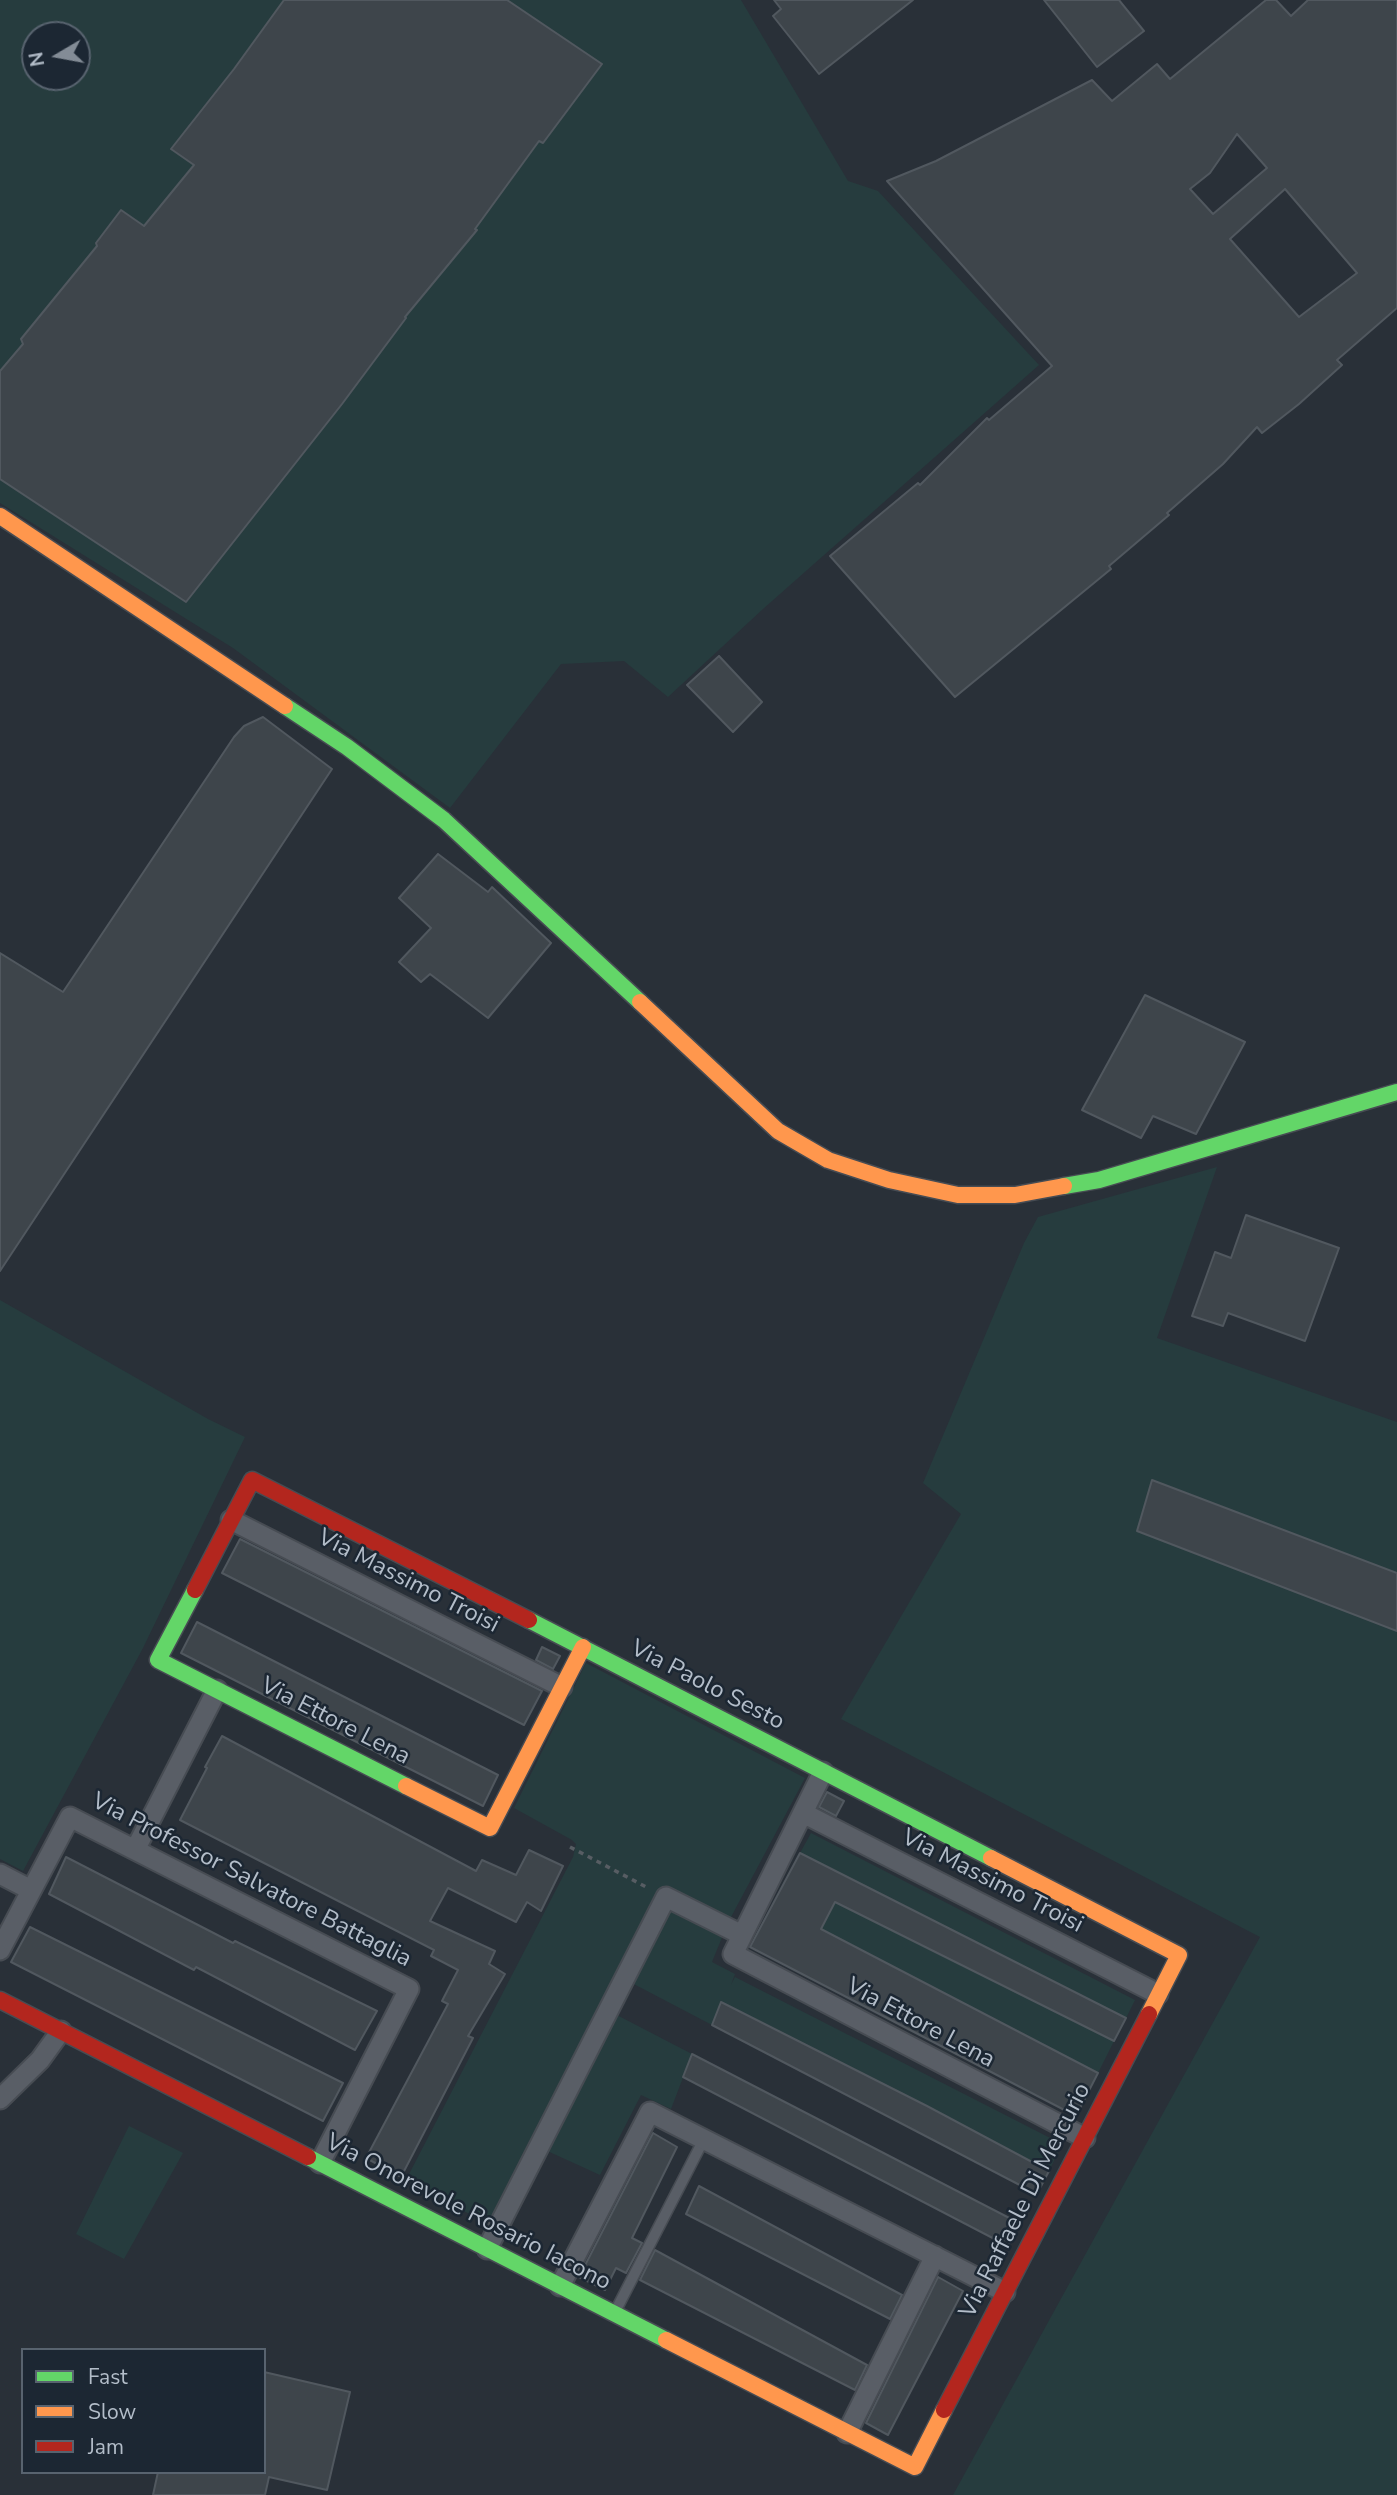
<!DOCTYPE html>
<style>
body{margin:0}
#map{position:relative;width:1397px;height:2495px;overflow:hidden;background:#293038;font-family:"Nunito Sans",sans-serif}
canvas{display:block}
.legend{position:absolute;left:21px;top:2348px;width:245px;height:126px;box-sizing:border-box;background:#1c2733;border:2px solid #58636f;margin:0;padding:9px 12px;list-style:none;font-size:21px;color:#b3bdc9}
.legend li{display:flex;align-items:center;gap:14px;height:35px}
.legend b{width:35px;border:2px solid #58636f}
.north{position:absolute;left:21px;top:21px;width:70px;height:70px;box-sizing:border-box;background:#1c2733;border:2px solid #58636f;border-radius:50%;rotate:260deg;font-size:19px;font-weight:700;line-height:28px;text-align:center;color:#b3bdc9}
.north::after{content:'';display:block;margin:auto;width:24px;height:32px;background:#838c96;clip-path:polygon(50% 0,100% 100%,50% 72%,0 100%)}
</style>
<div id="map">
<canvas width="1397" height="2495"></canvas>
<ul class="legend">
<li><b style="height:9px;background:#63d668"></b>Fast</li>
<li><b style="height:9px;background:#ff974d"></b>Slow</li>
<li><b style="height:9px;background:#b3261e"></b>Jam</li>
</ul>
<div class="north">N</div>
</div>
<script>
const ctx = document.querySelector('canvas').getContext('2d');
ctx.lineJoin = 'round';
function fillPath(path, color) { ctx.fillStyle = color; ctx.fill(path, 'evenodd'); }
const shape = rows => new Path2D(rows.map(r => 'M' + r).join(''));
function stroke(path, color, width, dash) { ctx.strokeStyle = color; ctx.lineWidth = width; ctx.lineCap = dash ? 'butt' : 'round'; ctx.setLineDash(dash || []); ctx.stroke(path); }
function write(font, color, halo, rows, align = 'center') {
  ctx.font = font + ' "Nunito Sans",sans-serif'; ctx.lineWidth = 5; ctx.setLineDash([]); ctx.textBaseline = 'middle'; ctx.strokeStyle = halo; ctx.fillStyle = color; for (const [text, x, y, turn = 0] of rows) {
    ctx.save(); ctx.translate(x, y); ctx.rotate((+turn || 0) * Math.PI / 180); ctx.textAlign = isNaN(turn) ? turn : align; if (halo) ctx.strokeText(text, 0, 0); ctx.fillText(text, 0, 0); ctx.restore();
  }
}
fillPath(shape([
 [0,0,741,0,848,181,878,191,1039,365,763,609,668,697,624,661,561,664,450,808,233,648,0,503],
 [35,35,77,35,77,77,35,77],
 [1217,1167,1157,1338,1397,1422,1397,2495,953,2495,1260,1937,841,1719,961,1514,923,1483,1024,1243,1038,1217],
 [0,1300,208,1419,245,1437,143,1648,23,1871,0,1859],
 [586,1663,805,1778,730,1919,666,1892,490,2225,406,2180,573,1857,576,1844,572,1840,514,1808],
 [811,1833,1135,2000,1126,2018,800,1853],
 [787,1878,1114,2041,1098,2073,773,1904],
 [667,1902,725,1930,712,1962,735,1974,731,1985,735,1977,1062,2144,1049,2171,722,2003,712,2025,628,1981],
 [611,2012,692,2054,671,2109,641,2095,600,2175,543,2149],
 [129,2126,183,2153,124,2259,76,2234]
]), '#263c3e');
const building = shape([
 [284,0,507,0,602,64,543,143,539,141,475,229,477,230,405,317,406,318,342,404,186,602,0,479,0,371,23,344,21,339,97,246,96,243,121,210,144,226,194,165,171,149,234,69,284,0],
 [774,0,913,0,819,74,773,16,781,9,774,0],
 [1044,0,1119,0,1144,31,1097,67,1044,0],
 [1266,0,1276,0,1291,16,1308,0,1397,0,1397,308,1337,360,1342,365,1299,404,1262,433,1257,427,1223,464,1167,513,1169,515,1109,566,1111,569,955,697,830,556,918,483,920,485,987,418,989,420,1052,366,887,181,936,161,1092,80,1112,101,1157,64,1170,79,1266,0],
 [1237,134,1267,168,1213,214,1190,189,1210,173,1237,134],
 [1285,189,1357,273,1299,317,1230,239,1285,189],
 [719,656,762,702,733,732,687,685,719,656],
 [263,717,332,769,0,1271,0,953,63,992,234,737,244,726,263,717],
 [438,854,488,892,492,887,551,943,488,1018,430,974,421,982,399,962,431,928,399,898,438,854],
 [1145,995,1245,1042,1196,1134,1153,1116,1141,1138,1082,1110,1145,995],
 [1246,1215,1339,1248,1305,1341,1228,1313,1223,1326,1192,1316,1215,1252,1231,1258,1246,1215],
 [1152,1480,1397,1573,1397,1631,1137,1531,1152,1480],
 [240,1539,542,1691,524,1725,222,1573,240,1539],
 [197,1622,498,1775,483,1806,181,1653,197,1622],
 [542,1647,560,1656,553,1669,536,1660,542,1647],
 [222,1736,476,1871,482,1860,516,1875,529,1850,563,1866,541,1911,527,1902,516,1922,448,1888,430,1921,495,1951,489,1964,505,1974,468,2036,473,2038,401,2177,366,2158,448,2004,442,2001,458,1970,431,1956,434,1950,180,1820,207,1768,205,1767,222,1736],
 [827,1792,844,1801,836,1816,819,1807,827,1792],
 [800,1853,1126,2018,1114,2041,835,1902,821,1929,1098,2073,1076,2116,750,1947,800,1853],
 [66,1857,233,1943,235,1941,377,2011,355,2050,196,1967,194,1970,49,1894,66,1857],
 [30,1927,343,2083,323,2121,11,1962,30,1927],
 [721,2002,927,2106,1049,2171,1037,2194,712,2025,721,2002],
 [692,2054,1019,2223,1008,2246,683,2077,692,2054],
 [653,2133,677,2147,632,2238,642,2243,626,2273,616,2268,605,2290,579,2277,653,2133],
 [699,2186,902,2295,890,2319,686,2214,699,2186],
 [655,2250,867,2365,855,2390,640,2280,655,2250],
 [938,2277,963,2291,888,2435,866,2423,938,2277],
 [264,2372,350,2392,327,2490,269,2477,265,2495,153,2495,158,2472,264,2472,264,2372]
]);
fillPath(building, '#3e454b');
stroke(building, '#51585f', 2);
const lane = shape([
 [616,2310,704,2139]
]);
const street = shape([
 [231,1520,562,1687],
 [823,1772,733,1954,1085,2138],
 [803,1813,1158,1994],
 [135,1850,217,1690],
 [0,1874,31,1890],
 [0,1950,70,1817,409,1989,320,2163],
 [0,2099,40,2060,61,2031],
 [487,2249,666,1897,742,1935],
 [560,2286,650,2112,1005,2292],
 [847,2433,935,2256]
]);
const fast = shape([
 [285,706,347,747,444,820,640,1002],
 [1064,1186,1099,1180,1397,1092],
 [195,1590,158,1660,406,1786],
 [529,1620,991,1858],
 [308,2157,666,2340]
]);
const slow = shape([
 [0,516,285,706],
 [640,1002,778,1131,828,1160,889,1180,958,1195,1015,1195,1064,1186],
 [406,1786,490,1828,583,1647],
 [991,1858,1179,1955,1149,2014],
 [666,2340,915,2467,944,2410]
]);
const jam = shape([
 [195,1590,252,1480,529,1620],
 [0,2000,308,2157],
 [944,2410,1149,2014]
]);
stroke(lane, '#474c53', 13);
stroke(street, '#474c53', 23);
stroke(fast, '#474c53', 19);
stroke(slow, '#474c53', 19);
stroke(jam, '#474c53', 19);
stroke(shape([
 [570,1847,648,1888]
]), '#575d63', 3.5, [5, 5]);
stroke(lane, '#595e66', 10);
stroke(street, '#595e66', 19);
stroke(fast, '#63d668', 16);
stroke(slow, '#ff974d', 16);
stroke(jam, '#b3261e', 16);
write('24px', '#b3bdc9', '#1c2733', [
 ["Via Massimo Troisi",408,1582,27],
 ["Via Paolo Sesto",707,1686,27],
 ["Via Ettore Lena",335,1722,27],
 ["Via Professor Salvatore Battaglia",251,1881,27],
 ["Via Massimo Troisi",992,1882,27],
 ["Via Ettore Lena",920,2024,28],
 ["Via Raffaele Di Mercurio",1026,2201,-63],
 ["Via Onorevole Rosario Iacono",468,2213,27]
]);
</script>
